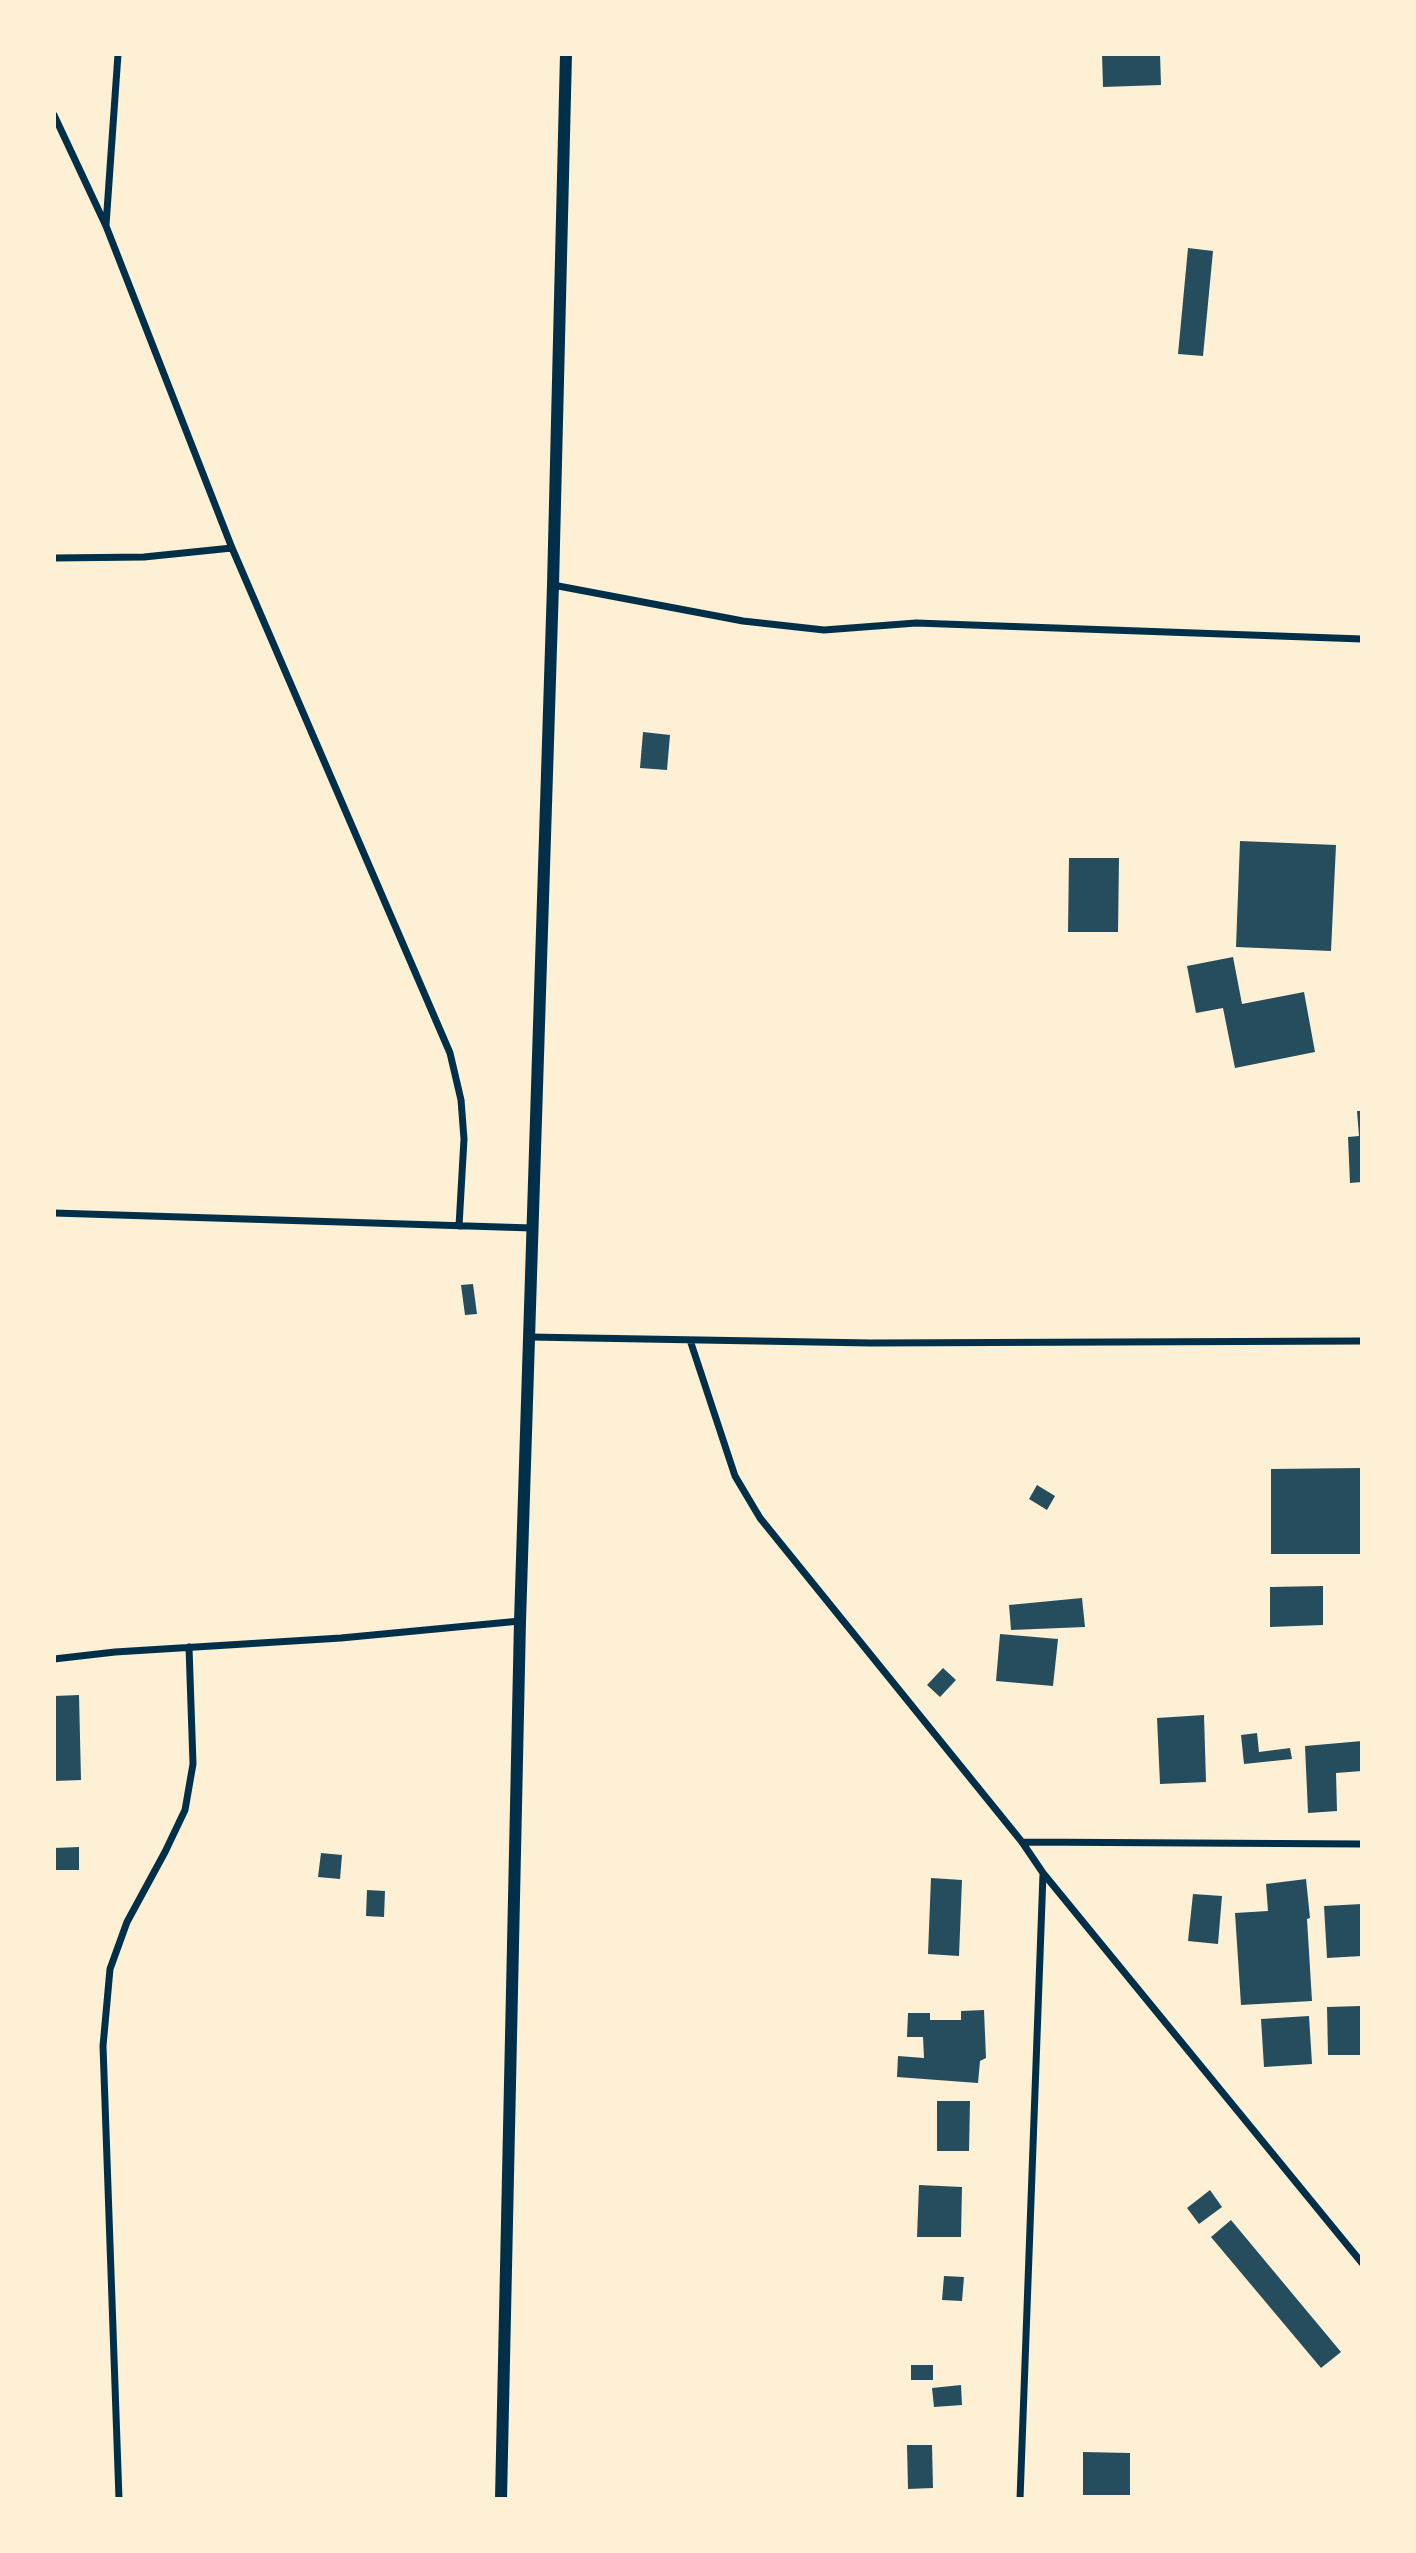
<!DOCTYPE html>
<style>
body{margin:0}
#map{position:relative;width:1416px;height:2553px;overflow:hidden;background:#fdf0d5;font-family:"Titillium Web",sans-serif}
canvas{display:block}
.frame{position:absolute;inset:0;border:56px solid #fdf0d5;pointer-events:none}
</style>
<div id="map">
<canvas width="1416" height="2553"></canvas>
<div class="frame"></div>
</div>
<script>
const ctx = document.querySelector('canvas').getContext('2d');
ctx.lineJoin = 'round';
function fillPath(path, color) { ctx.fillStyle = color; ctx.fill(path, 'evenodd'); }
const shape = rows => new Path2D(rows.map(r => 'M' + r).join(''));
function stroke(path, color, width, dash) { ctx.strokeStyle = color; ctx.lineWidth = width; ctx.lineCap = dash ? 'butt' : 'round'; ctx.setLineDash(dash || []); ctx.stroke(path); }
fillPath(shape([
 [1102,54,1160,54,1161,85,1103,87],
 [1188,248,1213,251,1203,356,1178,354],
 [643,732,670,735,667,770,640,768],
 [1240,841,1336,845,1331,951,1236,947],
 [1069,858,1119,858,1118,932,1068,932],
 [1233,957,1242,1004,1304,992,1315,1052,1235,1068,1223,1008,1196,1013,1187,966],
 [1357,1111,1362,1111,1362,1182,1350,1183,1348,1137,1359,1136],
 [473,1284,477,1314,465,1315,461,1285],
 [1362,1468,1362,1554,1271,1554,1271,1469],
 [1037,1485,1055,1496,1047,1510,1029,1499],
 [1323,1586,1323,1625,1270,1627,1270,1587],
 [1082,1598,1085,1627,1011,1630,1009,1605],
 [1000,1634,1058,1639,1053,1686,996,1681],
 [943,1668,956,1680,940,1697,927,1685],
 [79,1695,81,1780,54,1781,54,1696],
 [1204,1715,1206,1782,1160,1784,1157,1718],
 [1257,1733,1259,1752,1290,1748,1292,1759,1244,1764,1241,1735],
 [1362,1741,1362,1771,1336,1773,1337,1811,1308,1813,1305,1746],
 [79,1847,79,1870,54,1870,54,1848],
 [321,1853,342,1855,340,1879,318,1877],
 [931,1878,962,1880,959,1956,928,1954],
 [1306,1879,1310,1918,1307,1919,1312,2001,1241,2005,1235,1913,1268,1911,1266,1884],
 [367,1890,385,1891,384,1917,366,1916],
 [1193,1894,1222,1896,1218,1944,1188,1941],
 [1362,1904,1362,1956,1327,1958,1324,1906],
 [1362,2006,1362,2055,1328,2055,1327,2007],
 [984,2010,986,2058,980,2061,978,2083,897,2077,898,2056,924,2058,923,2037,907,2037,908,2013,930,2013,930,2020,961,2020,961,2011],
 [1309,2016,1312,2064,1264,2067,1261,2019],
 [937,2101,970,2101,969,2151,937,2151],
 [919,2185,962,2187,961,2237,917,2237],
 [1210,2190,1222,2207,1199,2224,1187,2208],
 [1231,2220,1341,2352,1321,2368,1211,2237],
 [944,2276,964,2277,962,2301,942,2300],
 [911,2365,933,2365,933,2380,911,2380],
 [961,2385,962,2405,934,2407,932,2388],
 [907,2445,932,2445,933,2488,908,2489],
 [1083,2452,1130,2453,1130,2495,1083,2495]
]), '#264d5e');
stroke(shape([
 [54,115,106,226,232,548,450,1053,461,1100,464,1139,459,1226],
 [106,225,118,54],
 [54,558,144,557,232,548],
 [553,585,743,621,824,630,916,623,1362,639],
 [54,1213,532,1228],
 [530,1337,871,1343,1362,1341],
 [690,1340,735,1476,760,1518,1022,1842,1043,1873,1362,2263],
 [54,1659,115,1652,341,1638,520,1621],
 [1022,1842,1362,1844],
 [119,2499,103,2046,110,1969,127,1922,165,1852,185,1810,193,1764,189,1647],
 [1020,2499,1043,1874]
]), '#003049', 7);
stroke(shape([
 [501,2499,520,1621,553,585,566,54]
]), '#003049', 12);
</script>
